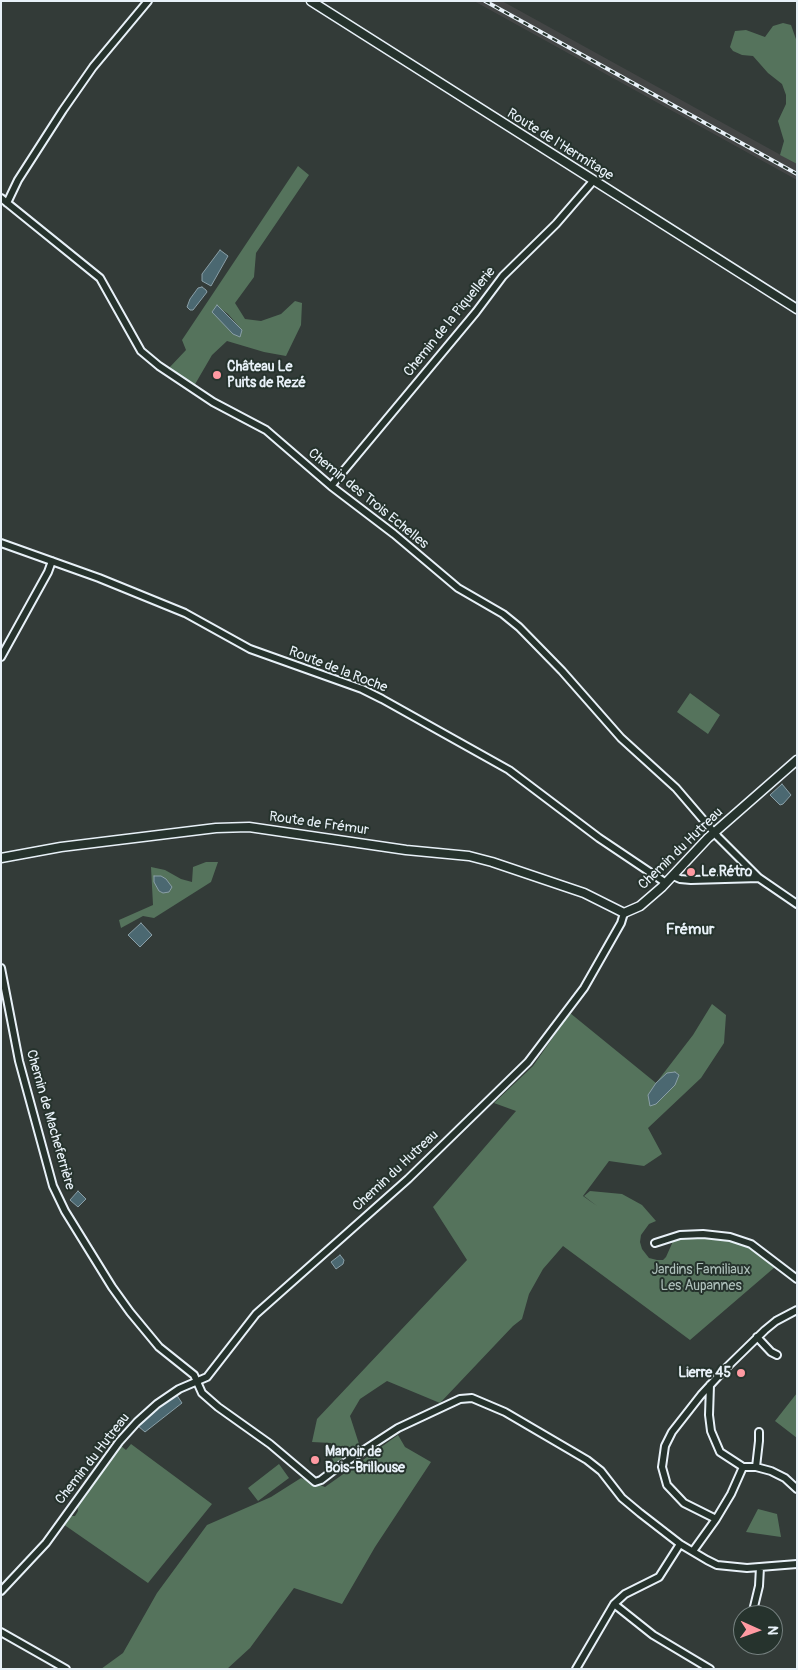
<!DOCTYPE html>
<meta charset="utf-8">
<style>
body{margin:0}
#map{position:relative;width:798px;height:1670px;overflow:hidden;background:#333b38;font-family:Pangolin,sans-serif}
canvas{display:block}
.frame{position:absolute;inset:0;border:2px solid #e8f1f8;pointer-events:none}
.north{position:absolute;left:733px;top:1605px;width:50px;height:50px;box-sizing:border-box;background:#26332d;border:1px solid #747f7e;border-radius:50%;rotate:92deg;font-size:14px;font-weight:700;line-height:20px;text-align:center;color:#e8f1f8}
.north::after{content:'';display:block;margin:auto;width:18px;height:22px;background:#ff9aa2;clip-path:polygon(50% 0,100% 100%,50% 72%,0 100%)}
</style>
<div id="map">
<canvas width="798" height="1670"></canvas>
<div class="frame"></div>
<div class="north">N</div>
</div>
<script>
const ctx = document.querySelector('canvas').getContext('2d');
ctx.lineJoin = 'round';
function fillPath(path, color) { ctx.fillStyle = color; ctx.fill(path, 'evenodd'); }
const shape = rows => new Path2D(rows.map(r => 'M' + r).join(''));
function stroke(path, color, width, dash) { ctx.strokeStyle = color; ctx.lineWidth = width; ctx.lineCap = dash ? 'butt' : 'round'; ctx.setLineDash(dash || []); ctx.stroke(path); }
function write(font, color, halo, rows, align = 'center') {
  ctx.font = font + ' Pangolin,sans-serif'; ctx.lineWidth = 4; ctx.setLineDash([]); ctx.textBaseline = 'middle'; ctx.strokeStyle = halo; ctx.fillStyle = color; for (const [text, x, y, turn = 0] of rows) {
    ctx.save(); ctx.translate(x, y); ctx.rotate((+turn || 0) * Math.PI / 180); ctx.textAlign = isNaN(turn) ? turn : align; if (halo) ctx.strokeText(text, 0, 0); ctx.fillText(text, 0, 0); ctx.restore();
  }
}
fillPath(shape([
 [474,1,502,1,797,164,797,180]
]), '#434545');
fillPath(shape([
 [783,23,791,25,797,42,797,164,780,155,784,141,778,121,786,104,786,95,782,84,768,73,753,56,742,55,733,51,730,47,735,31,746,30,765,37,773,26],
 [298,166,309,175,256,253,254,277,235,303,245,319,261,321,281,314,295,301,302,303,301,325,286,356,264,352,227,341,212,355,194,386,169,368,186,350,182,340],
 [217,306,228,314,242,330,212,312],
 [690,693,720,715,708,734,677,712],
 [206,862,218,862,211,882,154,918,143,916,121,928,119,920,153,905,151,867,165,870,181,879,192,882,193,867],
 [712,1004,726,1015,724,1043,701,1078,648,1128,662,1154,644,1166,609,1161,583,1196,597,1206,584,1196,590,1191,622,1194,642,1205,656,1221,649,1224,641,1235,640,1242,642,1249,649,1258,657,1260,663,1260,666,1257,674,1239,700,1237,720,1238,733,1240,749,1246,764,1256,775,1267,690,1340,563,1246,543,1269,529,1294,522,1319,513,1326,440,1403,387,1381,360,1399,350,1416,360,1447,333,1464,331,1443,312,1442,317,1419,467,1260,433,1207,516,1111,494,1103,533,1066,570,1013,656,1083,693,1035],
 [797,1393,797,1438,775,1421],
 [398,1435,405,1447,431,1462,375,1547,342,1604,294,1588,250,1648,227,1669,101,1669,123,1653,157,1593,207,1525,271,1497,301,1478,325,1487],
 [131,1444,212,1504,148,1583,63,1524,68,1516,75,1516,78,1511,77,1504,115,1451,121,1446,126,1450],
 [279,1464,289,1478,258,1501,248,1488],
 [758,1509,777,1514,781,1537,746,1532]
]), '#55735c');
const water = shape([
 [220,250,228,256,211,286,202,281,202,274,220,250],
 [202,287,206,290,207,292,193,310,190,310,187,307,190,299,198,288,202,287],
 [217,305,242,330,240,337,233,334,212,312,217,305],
 [782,784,791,795,783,804,780,805,770,795,782,784],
 [154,876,161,876,166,879,172,887,169,892,163,893,159,891,154,882,154,876],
 [141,923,152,935,140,947,128,935,141,923],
 [675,1072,679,1075,675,1085,656,1104,650,1106,648,1095,656,1083,667,1073,675,1072],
 [78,1191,86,1199,78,1207,70,1200,78,1191],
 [340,1255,344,1260,343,1264,336,1269,331,1262,340,1255],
 [176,1394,182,1403,145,1432,138,1426,149,1415,176,1394]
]);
fillPath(water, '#4b6871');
stroke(water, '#8a9fa7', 1);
const minor = shape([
 [1,198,100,278,141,351,159,366,213,402,266,430,331,486,394,534,458,588,503,614,519,627,562,671,621,738,676,788,718,837,759,878,797,904],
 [7,203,18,180,63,110,93,67,148,1],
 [331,486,476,312,503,276,556,224,594,180],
 [1,543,99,578,185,613,250,649,362,689,382,699,509,770,599,838,666,883],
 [1,657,48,572,52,561],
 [673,876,680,879,691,880,759,878],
 [1,968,19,1061,53,1186,65,1211,112,1287,130,1312,159,1347,194,1375,202,1393,218,1407,270,1444,315,1482,321,1480,338,1467,398,1428,460,1399,472,1398,505,1412,587,1460,601,1471,622,1498,640,1513,680,1544,707,1560,717,1565,747,1568,797,1564],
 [655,1243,680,1235,703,1234,730,1237,751,1244,797,1279],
 [757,1337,771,1352,777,1355],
 [710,1385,709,1415,711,1431,720,1452,743,1467,756,1467,771,1471,785,1478,797,1489],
 [756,1467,759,1441,759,1432],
 [716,1519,684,1503,667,1485,662,1467,665,1446,672,1432,701,1395,725,1369,765,1330,776,1321,797,1310],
 [693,1551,716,1519,731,1494,743,1467],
 [1,1591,46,1543,119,1442,137,1422,157,1404,179,1389,207,1377,256,1314,408,1179,528,1062,584,988,621,923,624,913],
 [614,1604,653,1635,710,1669],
 [752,1615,759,1586,760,1567],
 [739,1625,743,1622],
 [1,1632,66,1669],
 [576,1669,614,1604,625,1594,659,1577,680,1544]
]);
const tertiary = shape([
 [311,1,797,309],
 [1,858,61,847,216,828,249,827,406,850,469,856,492,862,584,893,624,913,640,906,662,887,708,838,797,760]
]);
stroke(minor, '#e8f1f8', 10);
stroke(tertiary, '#e8f1f8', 11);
stroke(minor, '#26332d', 6);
stroke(tertiary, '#26332d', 8);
const rail = shape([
 [485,1,797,174]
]);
stroke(rail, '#e8f1f8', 4);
stroke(rail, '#26332d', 2, [5.5]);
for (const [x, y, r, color] of [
 [217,375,5,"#ff9aa2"],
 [691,872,5,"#ff9aa2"],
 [741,1373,5,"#ff9aa2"],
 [315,1460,5,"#ff9aa2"]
]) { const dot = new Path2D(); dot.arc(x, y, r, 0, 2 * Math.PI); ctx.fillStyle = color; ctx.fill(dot); stroke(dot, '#26332d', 2); }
write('14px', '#e8f1f8', '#26332d', [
 ["Route de l'Hermitage",560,145,32],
 ["Chemin de la Piquellerie",450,322,-51],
 ["Chemin des Trois Echelles",368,499,39],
 ["Route de la Roche",338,670,21],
 ["Route de Frémur",319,824,8],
 ["Chemin du Hutreau",681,849,-44],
 ["Chemin de Macheferrière",50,1120,74],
 ["Chemin du Hutreau",396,1171,-43],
 ["Chemin du Hutreau",93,1459,-52]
]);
write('bold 14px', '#e8f1f8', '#26332d', [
 ["Château Le",227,367],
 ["Puits de Rezé",227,383],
 ["Le Rétro",701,872],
 ["Lierre 45",731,1373,"right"],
 ["Manoir de",325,1452],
 ["Bois-Brillouse",325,1468]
], 'left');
write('14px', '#adbfba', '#26332d', [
 ["Jardins Familiaux",701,1270],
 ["Les Aupannes",701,1286]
]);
write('bold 15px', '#e8f1f8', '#26332d', [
 ["Frémur",690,930]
]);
</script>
